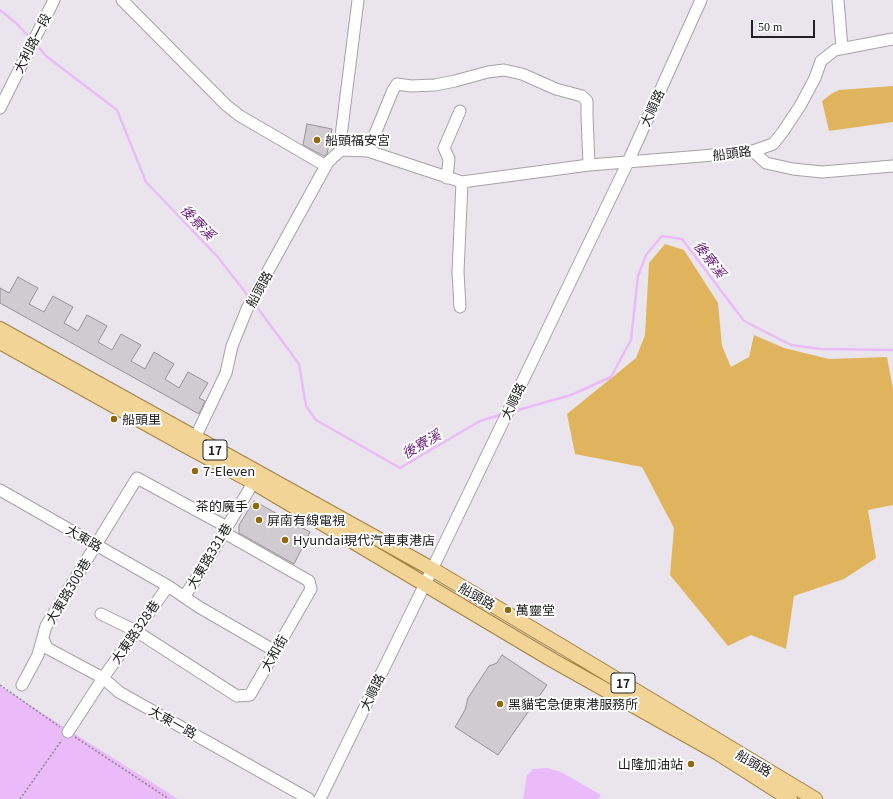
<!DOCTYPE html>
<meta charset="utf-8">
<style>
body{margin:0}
#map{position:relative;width:893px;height:799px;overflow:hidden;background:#eae5ec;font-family:Georgia,serif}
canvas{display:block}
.scale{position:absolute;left:751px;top:20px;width:64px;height:18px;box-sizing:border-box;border:2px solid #212022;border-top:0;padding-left:5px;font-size:12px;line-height:14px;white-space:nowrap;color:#212022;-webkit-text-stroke:3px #fff;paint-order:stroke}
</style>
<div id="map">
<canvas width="893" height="799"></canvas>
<div class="scale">50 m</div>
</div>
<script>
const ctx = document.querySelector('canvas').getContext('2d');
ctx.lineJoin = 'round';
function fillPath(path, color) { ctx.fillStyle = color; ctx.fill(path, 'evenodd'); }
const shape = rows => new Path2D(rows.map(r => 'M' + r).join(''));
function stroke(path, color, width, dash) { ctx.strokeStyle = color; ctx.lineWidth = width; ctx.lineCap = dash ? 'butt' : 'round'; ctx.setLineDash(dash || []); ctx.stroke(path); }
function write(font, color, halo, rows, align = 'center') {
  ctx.font = font + ' Georgia,"Noto Sans TC",serif'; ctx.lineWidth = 4; ctx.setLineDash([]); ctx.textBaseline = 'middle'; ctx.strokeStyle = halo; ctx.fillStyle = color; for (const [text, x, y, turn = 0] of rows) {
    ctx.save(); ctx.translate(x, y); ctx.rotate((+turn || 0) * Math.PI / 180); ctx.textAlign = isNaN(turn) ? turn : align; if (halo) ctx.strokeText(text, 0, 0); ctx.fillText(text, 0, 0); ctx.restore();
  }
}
fillPath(shape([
 [893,86,893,122,829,131,822,101,831,94,839,90],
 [665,244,684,250,718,303,722,346,731,367,749,357,754,335,784,348,829,359,887,357,893,389,893,505,868,510,876,558,844,579,794,596,786,649,751,635,728,646,670,575,674,528,642,467,575,454,567,414,636,358,645,335,649,263]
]), '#e0b45c');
fillPath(shape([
 [0,686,53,720,178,799,0,799],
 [547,768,561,772,601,795,598,799,523,799,527,775,533,769]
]), '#ebbaf8');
stroke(shape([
 [0,10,17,24,31,39],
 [36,44,46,56,117,110,146,182,217,256,249,297],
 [254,303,299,364,306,406,316,420,400,468,480,421,503,414],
 [511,412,571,395,611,377,631,340,638,276,646,255,662,236,682,239,744,321,791,345,821,349,893,350]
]), '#ebbaf8', 2.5);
const building = shape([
 [307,124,332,129,327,154,324,156,303,145,307,124],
 [18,277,38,288,29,304,44,312,53,296,73,307,64,323,78,331,87,315,107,326,98,342,112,350,121,334,141,345,131,361,145,369,154,352,174,364,165,379,179,388,188,372,208,383,199,398,205,401,199,414,0,303,0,288,9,293,18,277],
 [254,501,310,532,294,564,239,533,239,525,254,501],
 [502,655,547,685,498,755,455,727,465,710,468,698,489,666,497,663,502,655]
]);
fillPath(building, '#d0cbd1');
stroke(building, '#969197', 1);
const minor = shape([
 [122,0,226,105,240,116,326,166],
 [838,0,842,48],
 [0,108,54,0],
 [341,150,341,136,358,0],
 [368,151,393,90,397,84,411,86,435,85,455,81,488,72,504,70,522,74,556,89,582,96,587,101,587,115,589,165],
 [753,151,766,163,793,169,822,172,893,166],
 [447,178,449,159,444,148,460,111],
 [460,307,458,272,462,182],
 [191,444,195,438,226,373,232,346,247,309,328,162,341,150,368,151,462,182,589,165,702,156,753,151,773,144,782,133,800,106,815,78,821,61,835,50,893,39],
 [0,490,168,586,199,607,275,651],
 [184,597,203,568,257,476],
 [101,614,136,631,237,696,250,695,311,589,309,581,223,532],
 [43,639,47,648,103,678,119,692,309,799],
 [22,685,38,655,46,626,137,478,227,527],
 [68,732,103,678,168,586],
 [320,799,425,584,628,162,701,0]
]);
const major = shape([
 [0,329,432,569,563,647,815,799],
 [0,342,188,447,253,482,554,661,718,753,790,799]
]);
stroke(minor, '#a6a1a7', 13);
stroke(major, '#a38240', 16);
stroke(shape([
 [0,685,60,727],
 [75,737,169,799],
 [20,799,62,740]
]), '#8a878c', 1.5, [2, 2]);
stroke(minor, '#fff', 11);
stroke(major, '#f2d496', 14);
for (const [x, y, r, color] of [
 [317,140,4,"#8e680b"],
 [114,419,4,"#8e680b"],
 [195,471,4,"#8e680b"],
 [256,506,4,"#8e680b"],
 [259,520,4,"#8e680b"],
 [285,540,4,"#8e680b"],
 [508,610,4,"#8e680b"],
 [500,704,4,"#8e680b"],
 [691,764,4,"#8e680b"]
]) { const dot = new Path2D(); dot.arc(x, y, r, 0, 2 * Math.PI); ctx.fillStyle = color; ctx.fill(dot); stroke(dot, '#fff', 1.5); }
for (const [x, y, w] of [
 [215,450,24],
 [623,683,24]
]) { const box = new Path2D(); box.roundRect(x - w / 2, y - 10, w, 20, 3); ctx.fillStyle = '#fff'; ctx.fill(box); stroke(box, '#212022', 1); }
write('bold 12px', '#212022', null, [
 ["17",215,450],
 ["17",623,683]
]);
write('13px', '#212022', '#fff', [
 ["大利路一段",32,43,-63],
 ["大順路",652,108,-66],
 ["船頭路",732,153,-7],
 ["船頭路",259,289,-61],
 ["大順路",513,401,-64],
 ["大東路",84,538,30],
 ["大東路331巷",209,556,-59],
 ["大東路300巷",68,591,-59],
 ["船頭路",477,596,30],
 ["大東路328巷",135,632,-55],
 ["大和街",274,653,-60],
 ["大順路",372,692,-64],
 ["大東一路",173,722,29],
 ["船頭路",754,763,31]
]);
write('13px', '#212022', '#fff', [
 ["船頭福安宮",325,140],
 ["船頭里",122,419],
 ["7-Eleven",203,471],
 ["茶的魔手",248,506,"right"],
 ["屏南有線電視",267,520],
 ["Hyundai現代汽車東港店",293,540],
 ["萬靈堂",516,610],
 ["黑貓宅急便東港服務所",508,704],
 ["山隆加油站",683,764,"right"]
], 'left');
write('italic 14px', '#6a227c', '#fff', [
 ["後寮溪",198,222,46],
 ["後寮溪",710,259,53],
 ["後寮溪",421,444,-30]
]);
</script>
